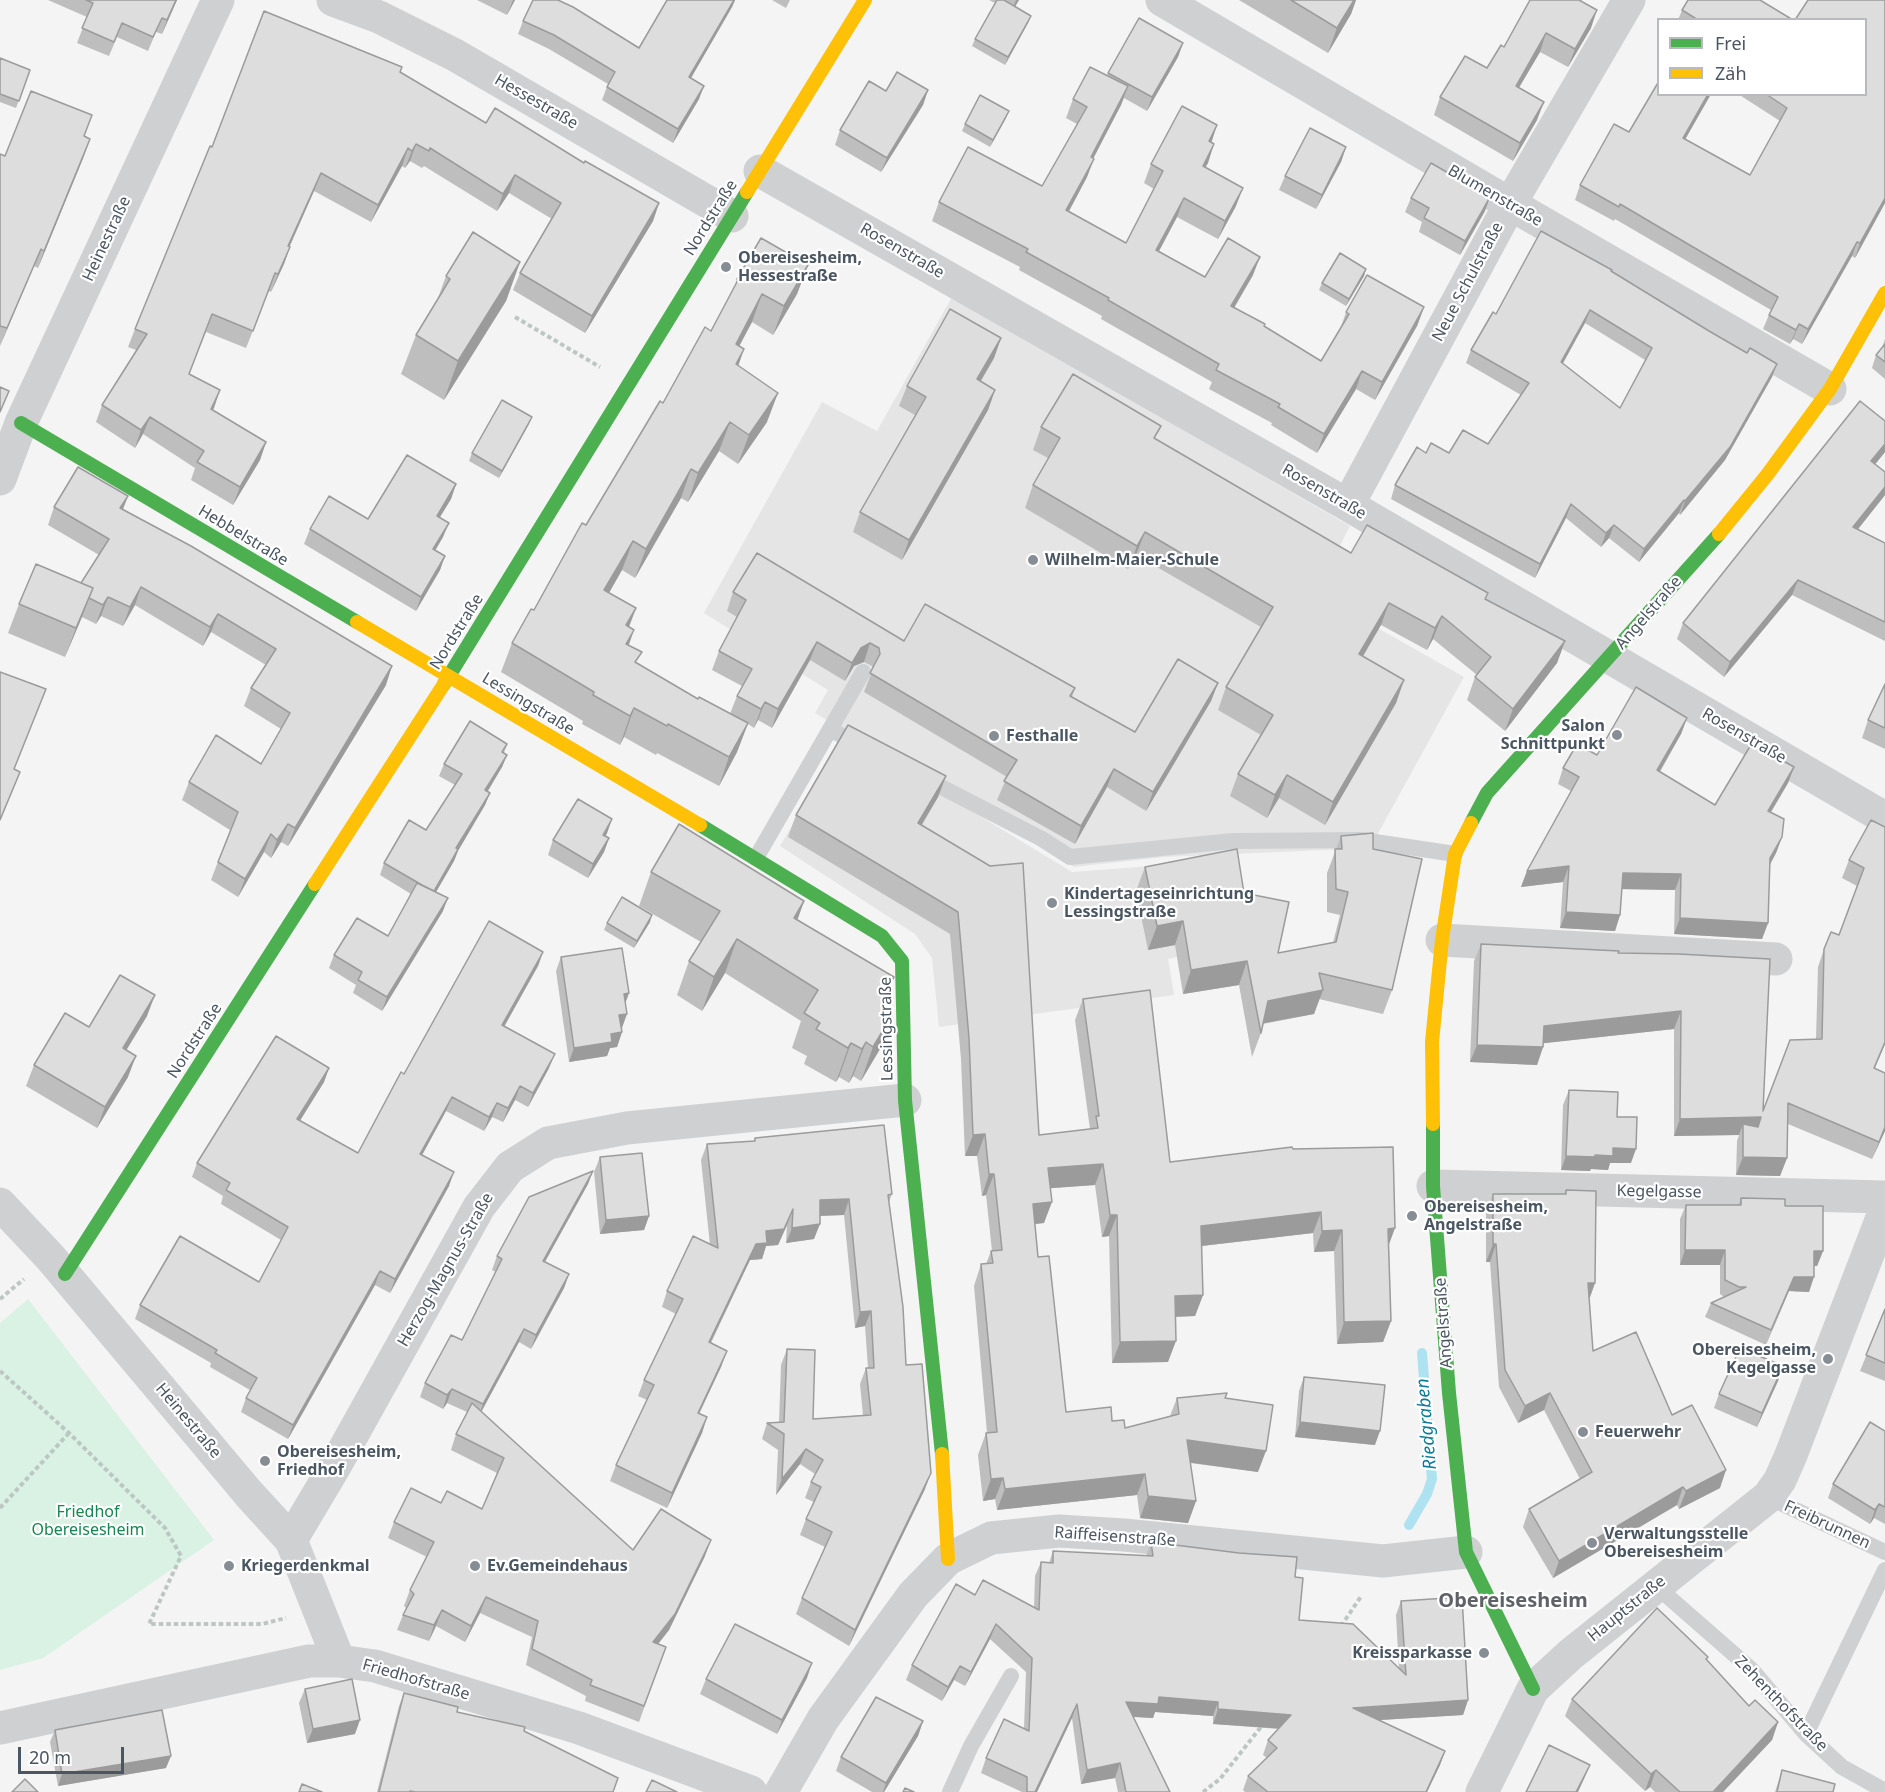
<!DOCTYPE html>
<meta charset="utf-8">
<style>
body{margin:0}
#map{position:relative;width:1885px;height:1792px;overflow:hidden;background:#f4f4f4;font-family:"Noto Sans",sans-serif}
canvas{display:block}
.legend{position:absolute;left:1657px;top:18px;width:210px;height:78px;box-sizing:border-box;background:#fff;border:2px solid #b7bbc0;margin:0;padding:8px 10px;list-style:none;font-size:18px;color:#4a5661}
.legend li{display:flex;align-items:center;gap:12px;height:30px}
.legend b{width:30px;border:2px solid #b7bbc0}
.scale{position:absolute;left:18px;top:1747px;width:106px;height:27px;box-sizing:border-box;border:3px solid #4a5661;border-top:0;padding-left:8px;font-size:18px;line-height:21px;white-space:nowrap;color:#4a5661;-webkit-text-stroke:4px #fff;paint-order:stroke}
</style>
<div id="map">
<canvas width="1885" height="1792"></canvas>
<ul class="legend">
<li><b style="height:8px;background:#4caf50"></b>Frei</li>
<li><b style="height:8px;background:#ffc107"></b>Zäh</li>
</ul>
<div class="scale">20 m</div>
</div>
<script>
const ctx = document.querySelector('canvas').getContext('2d');
ctx.lineJoin = 'round';
function fillPath(path, color) { ctx.fillStyle = color; ctx.fill(path, 'evenodd'); }
const shape = rows => new Path2D(rows.map(r => 'M' + r).join(''));
function stroke(path, color, width, dash) { ctx.strokeStyle = color; ctx.lineWidth = width; ctx.lineCap = dash ? 'butt' : 'round'; ctx.setLineDash(dash || []); ctx.stroke(path); }
function write(font, color, halo, rows, align = 'center') {
  ctx.font = font + ' "Noto Sans",sans-serif'; ctx.lineWidth = 4.5; ctx.setLineDash([]); ctx.textBaseline = 'middle'; ctx.strokeStyle = halo; ctx.fillStyle = color; for (const [text, x, y, turn = 0] of rows) {
    ctx.save(); ctx.translate(x, y); ctx.rotate((+turn || 0) * Math.PI / 180); ctx.textAlign = isNaN(turn) ? turn : align; if (halo) ctx.strokeText(text, 0, 0); ctx.fillText(text, 0, 0); ctx.restore();
  }
}
fillPath(shape([
 [952,297,1350,526,1316,593,1464,677,1370,848,1164,857,1074,867,815,713,828,690,704,613,822,402,877,431],
 [845,734,1072,872,1231,860,1242,941,1168,959,1174,995,939,1027,932,958,915,934,780,846]
]), '#e6e5e6');
fillPath(shape([
 [28,1299,214,1540,43,1658,0,1670,0,1323]
]), '#d9f2e3');
stroke(shape([
 [1409,1525,1427,1494,1432,1479,1422,1353]
]), '#aee2f0', 10);
stroke(shape([
 [515,317,600,367],
 [0,1299,24,1279],
 [0,1371,69,1433,165,1528,181,1556,149,1624,262,1624,286,1618],
 [0,1508,69,1433],
 [1341,1626,1362,1595],
 [1203,1792,1220,1779,1264,1723]
]), '#bcc7c4', 4, [4.5, 3]);
stroke(shape([
 [831,730,862,746],
 [922,777,1042,839,1070,857,1233,841,1362,840,1455,854],
 [756,858,863,672],
 [1768,1497,1885,1552],
 [1656,1586,1752,1670,1806,1734,1842,1767,1885,1791],
 [1806,1734,1885,1570],
 [950,1792,971,1746,1011,1676]
]), '#ced0d2', 16);
stroke(shape([
 [333,0,379,17,455,55,732,216],
 [1162,0,1510,204,1830,389],
 [760,171,1348,505,1885,818],
 [0,479,21,423,218,0],
 [1348,505,1510,204,1629,0],
 [1442,940,1776,959],
 [1433,1186,1885,1197],
 [0,1204,50,1257,249,1494,291,1540,339,1661],
 [291,1540,335,1466,479,1207,510,1167,548,1143,627,1128,905,1100],
 [0,1728,309,1661,339,1661,375,1666,579,1728,751,1792],
 [781,1792,823,1719,913,1595,948,1559,991,1538,1059,1531,1124,1535,1383,1561,1466,1552],
 [1482,1792,1533,1689,1571,1654,1768,1497,1780,1480,1791,1455,1885,1210]
]), '#ced0d2', 33);
stroke(shape([
 [21,423,357,622],
 [444,684,747,192],
 [1471,823,1487,793,1719,534],
 [700,825,882,936,902,961,905,1100,942,1454],
 [1433,1124,1433,1186,1449,1393,1466,1552,1533,1689],
 [65,1274,315,884]
]), '#4caf50', 14);
stroke(shape([
 [747,192,865,0],
 [1719,534,1767,475,1830,389,1885,293],
 [357,622,700,825],
 [315,884,444,684],
 [1433,1124,1432,1042,1442,940,1455,854,1471,823],
 [942,1454,948,1559]
]), '#ffc107', 14);
fillPath(shape([
 [48,0,177,0,162,34,156,32,148,51,117,37,109,56,77,43,87,17],
 [477,0,515,0,507,15],
 [667,0,735,0,732,7,691,78,699,99,673,143,602,100,608,84,549,49,518,34,523,21,639,48],
 [772,0,790,0,786,8],
 [989,0,1019,0,1015,7,1031,16,1028,23,1005,65,972,46,975,39,995,3],
 [1239,0,1356,0,1351,14,1328,53],
 [1530,0,1582,0,1581,1,1591,28,1568,67,1540,52,1519,88,1537,120,1513,161,1434,115,1440,97,1487,68,1504,47],
 [1885,0,1885,203,1855,258,1852,256,1802,344,1793,339,1790,344,1763,329,1771,310,1615,219,1614,221,1575,200,1580,185,1629,132,1711,94,1685,139,1750,175,1780,121,1738,94,1866,94],
 [1682,10,1793,20,1678,20],
 [1183,43,1178,57,1147,111,1124,98,1121,105,1093,159,1087,177,1069,211,1126,243,1154,189,1144,183,1151,164,1211,142,1208,163,1205,167,1236,206,1218,239,1177,217,1159,251,1205,277,1253,275,1234,308,1321,361,1341,327,1346,312,1424,307,1417,326,1375,400,1356,389,1317,453,1271,425,1272,423,1209,389,1212,382,1101,319,1102,316,1019,270,1020,267,932,221,939,202,1042,186,1077,124,1066,118,1073,99,1107,76,1108,73],
 [0,58,30,70,16,108,0,102],
 [400,72,486,123,584,163,659,203,653,221,585,333,513,290,520,273,552,219,509,193,497,211,424,166,422,168,410,161,405,168,402,166,371,222,314,191,290,246,284,264,271,292,269,291,246,348,206,332,189,374,212,411,266,442,260,460,233,505,191,480,195,468,143,434,135,448,96,422,102,405,136,350,128,347,135,329,212,147],
 [928,90,923,105,881,172,835,145,840,130,886,91],
 [1006,118,990,147,962,131,965,124],
 [84,137,84,156,38,268,34,266,0,346,0,154,5,156],
 [1346,147,1341,162,1316,209,1279,190,1285,176],
 [1411,198,1485,211,1460,255,1419,232,1422,222,1405,212],
 [520,262,506,301,444,400,401,374,416,335,438,298,446,276],
 [808,265,797,294,773,335,752,322,739,346,744,349,738,366,767,422,738,464,719,451,688,502,681,498,635,578,622,570,609,593,636,608,629,627,629,645,637,664,698,699,730,714,737,696,742,686,712,670,719,651,737,617,727,611,733,592,1075,688,1072,697,1135,732,1218,683,1211,701,1146,811,1107,787,1075,844,997,800,1007,777,864,692,873,669,872,666,864,662,854,666,845,681,810,660,772,728,758,720,754,728,748,724,737,752,719,786,657,753,656,755,624,737,620,745,582,724,583,721,501,672,512,643,534,610,586,525,663,403,711,331,733,291,737,279],
 [1366,269,1364,276,1346,306,1319,290,1322,283],
 [1611,272,1709,331,1747,353,1777,364,1772,377,1725,460,1680,515,1679,513,1639,562,1609,538,1601,547,1566,518,1535,578,1391,499,1395,485,1426,453,1449,453,1488,444,1521,395,1466,363,1471,350,1496,314],
 [1585,323,1645,360,1620,408,1562,364],
 [1001,338,994,358,981,381,995,390,988,410,902,560,853,532,860,512,915,415,899,406,907,386],
 [1885,339,1885,379,1872,368,1876,355,1882,348],
 [1885,421,1885,452,1875,464,1885,472,1885,495,1858,529,1885,543,1885,641,1792,595,1724,677,1677,639,1683,623],
 [529,424,499,478,469,461,472,453],
 [1041,427,1156,439,1351,553,1486,599,1565,641,1557,663,1505,731,1467,700,1475,677,1477,675,1433,639,1427,650,1381,625,1362,656,1404,680,1396,703,1325,825,1279,798,1267,818,1230,796,1238,774,1261,735,1218,710,1226,687,1261,627,1136,555,1128,569,1025,508,1033,485,1048,458,1033,450],
 [456,484,451,499,440,517,443,537,435,550,445,556,440,570,416,611,304,544,310,529,368,519],
 [128,496,123,509,386,685,288,846,281,842,271,858,264,852,238,897,211,880,230,830,182,800,189,782,261,764,281,729,244,706,251,688,266,665,211,632,203,646,135,605,123,626,101,616,96,624,82,617,65,657,8,633,19,604,81,583,99,555,48,525,54,507],
 [1885,684,1885,749,1862,738,1868,720],
 [1687,718,1681,734,1660,772,1715,805,1794,767,1788,783,1771,812,1782,837,1776,853,1770,864,1768,923,1762,939,1674,934,1675,890,1622,889,1620,915,1615,931,1560,928,1563,882,1521,887,1527,871,1571,791,1558,784,1563,768,1597,755],
 [507,744,504,753,507,755,502,767,488,791,490,793,485,805,458,850,454,861,436,892,443,911,382,1011,353,993,356,985,329,968,334,955,388,936,411,894,380,875,384,863,426,830,455,785,439,776,444,764],
 [946,776,938,797,922,825,990,866,1039,1135,1090,1129,1075,1020,1083,999,1170,1162,1293,1149,1389,1245,1391,1321,1383,1342,1337,1344,1334,1251,1314,1252,1313,1233,1201,1246,1203,1295,1195,1316,1175,1317,1168,1362,1112,1363,1109,1236,1102,1237,1095,1185,1050,1188,1044,1223,1035,1224,1038,1257,1066,1412,1112,1421,1125,1428,1170,1416,1177,1398,1225,1398,1258,1472,1190,1463,1196,1501,1188,1523,1140,1518,1137,1495,997,1510,995,1499,983,1501,978,1455,986,1433,987,1433,974,1286,981,1264,986,1264,991,1251,992,1251,986,1195,982,1196,977,1156,965,1156,961,1059,950,934,788,837,796,815],
 [612,819,606,836,609,838,604,852,588,878,548,855,553,840],
 [1885,827,1885,1044,1875,1068,1885,1073,1885,1131,1872,1159,1788,1124,1787,1158,1780,1176,1736,1175,1737,1141,1739,1135,1674,1136,1674,1029,1543,1043,1543,1047,1537,1065,1470,1062,1474,961,1481,944,1618,953,1679,954,1763,1111,1816,1039,1818,967,1824,949,1839,935,1857,886,1842,878,1849,860],
 [1341,836,1373,849,1392,990,1383,1014,1319,999,1314,1014,1263,1024,1261,1033,1252,1057,1239,985,1183,994,1175,945,1148,950,1136,891,1145,867,1244,893,1278,953,1333,943,1340,915,1327,912,1327,873],
 [651,872,804,901,797,921,894,977,888,994,880,1049,861,1081,853,1076,849,1083,839,1077,836,1082,804,1064,807,1056,792,1048,801,1021,725,973,702,1011,677,995,689,961,701,942,639,906],
 [650,922,634,948,604,930,607,923],
 [543,952,538,966,504,1027,549,1068,528,1107,515,1100,503,1122,492,1117,484,1131,446,1111,422,1155,449,1186,390,1293,375,1285,288,1439,241,1412,246,1398,250,1390,210,1367,211,1363,135,1319,140,1305,259,1282,281,1240,221,1204,223,1196,192,1177,197,1163,329,1068,324,1082,300,1121,358,1153,404,1074],
 [561,957,629,993,625,1003,621,1028,622,1032,617,1047,610,1048,607,1056,569,1062,556,971],
 [147,1016,126,1050,128,1077,97,1128,26,1086,34,1065,89,1027],
 [1569,1090,1617,1117,1631,1163,1610,1163,1608,1170,1591,1169,1590,1171,1561,1170,1563,1105],
 [755,1138,892,1194,889,1202,906,1365,925,1489,849,1646,796,1614,802,1598,825,1547,800,1535,806,1519,814,1502,805,1498,811,1482,815,1474,800,1464,776,1495,778,1450,762,1439,767,1423,779,1422,781,1365,787,1349,813,1419,863,1415,860,1384,866,1368,868,1368,865,1326,855,1328,844,1215,820,1216,814,1239,786,1243,787,1225,778,1245,766,1246,762,1259,750,1260,711,1343,727,1351,721,1367,699,1413,707,1417,702,1433,667,1508,610,1481,616,1465,647,1400,638,1396,644,1380,676,1314,662,1307,667,1291,710,1245,701,1160,707,1144,753,1141],
 [600,1157,649,1216,644,1230,600,1234,594,1172],
 [593,1171,588,1184,545,1262,569,1274,564,1288,531,1349,519,1342,481,1412,633,1550,705,1556,669,1630,658,1644,666,1647,639,1722,585,1701,586,1696,526,1665,532,1637,480,1613,465,1642,436,1626,429,1641,397,1630,403,1615,406,1608,404,1606,410,1590,427,1557,388,1538,394,1522,441,1503,482,1509,497,1473,451,1450,456,1434,467,1412,447,1403,443,1409,420,1397,425,1383,462,1340,496,1272,492,1270,497,1256],
 [1566,1190,1595,1283,1589,1299,1593,1351,1672,1415,1720,1488,1679,1509,1677,1505,1553,1578,1523,1527,1529,1509,1580,1479,1544,1410,1518,1423,1499,1387,1490,1262,1486,1262,1486,1211,1493,1194,1564,1194],
 [1741,1198,1785,1206,1823,1251,1817,1266,1814,1266,1809,1292,1789,1291,1766,1345,1705,1317,1711,1303,1724,1297,1720,1294,1720,1265,1680,1265,1680,1219,1686,1205,1738,1205],
 [1885,1309,1885,1381,1860,1371],
 [1304,1377,1375,1445,1295,1437,1299,1391],
 [1778,1381,1757,1427,1714,1408,1719,1394],
 [1885,1431,1885,1524,1874,1518,1870,1524,1828,1498,1833,1484],
 [1151,1542,1295,1577,1299,1620,1399,1669,1396,1615,1401,1601,1468,1700,1463,1715,1379,1720,1445,1751,1440,1765,1427,1792,1245,1792,1243,1790,1248,1776,1267,1758,1263,1755,1268,1740,1279,1729,1213,1724,1213,1716,1155,1712,1153,1718,1133,1717,1170,1792,1118,1792,1115,1778,1081,1784,1072,1718,1037,1792,1022,1792,981,1773,986,1758,1024,1729,1026,1672,990,1639,965,1686,954,1680,942,1701,906,1680,912,1665,975,1595,1034,1608,1035,1576,1041,1562,1049,1563,1053,1551,1146,1556],
 [1708,1657,1707,1660,1749,1706,1778,1722,1772,1740,1723,1792,1655,1792,1650,1787,1645,1791,1565,1716,1572,1699],
 [807,1678,777,1734,700,1694,706,1679],
 [305,1689,355,1734,307,1743,299,1703],
 [404,1693,457,1712,524,1731,613,1792,377,1792,399,1706],
 [923,1721,918,1736,884,1792,872,1792,836,1771,841,1757],
 [55,1730,166,1768,58,1786,50,1742],
 [1782,1770,1833,1792,1775,1792]
]), '#bebebf');
fillPath(shape([
 [176,0,177,0,162,34,167,20],
 [513,0,515,0,507,15],
 [734,0,735,0,732,7,684,90,689,77],
 [1016,0,1019,0,1011,13],
 [1354,0,1356,0,1351,14,1328,53,1337,28],
 [1597,10,1591,28,1568,67,1575,49],
 [1031,16,1028,23,1005,65,1008,57],
 [1546,33,1540,52,1509,104,1516,86],
 [1183,43,1178,57,1147,111,1152,97],
 [704,86,699,99,673,143,678,129],
 [1128,86,1121,105,1084,176,1091,157],
 [928,90,923,105,881,172,887,158],
 [1708,94,1711,94,1678,152,1683,138],
 [1544,102,1537,120,1513,161,1520,143],
 [1009,111,1006,118,990,147,993,140],
 [1217,125,1211,144,1209,141],
 [90,139,84,156,38,268,44,251],
 [416,144,410,161,405,168,412,151],
 [1214,144,1208,163,1196,184,1203,166],
 [1346,147,1341,162,1316,209,1322,195],
 [408,148,402,166,371,222,378,205],
 [1094,159,1087,177,1060,228,1066,210],
 [321,173,314,191,282,263,288,246],
 [515,175,509,193,497,211,503,194],
 [1243,188,1236,206,1218,239,1225,221],
 [1490,197,1485,211,1460,255,1465,241],
 [1184,198,1177,217,1150,268,1156,250],
 [1885,198,1885,203,1855,258,1860,243],
 [659,203,653,221,585,333,592,316],
 [1857,242,1852,256,1802,344,1808,329],
 [290,247,284,264,271,292,278,274],
 [41,249,34,266,0,346,7,328],
 [1260,257,1253,275,1224,325,1231,306],
 [520,262,506,301,444,400,458,361],
 [808,265,797,294,773,335,784,306],
 [1366,269,1364,276,1346,306,1349,299],
 [762,294,752,322,725,373,736,344],
 [1424,307,1417,326,1375,400,1382,382],
 [1590,310,1585,323,1556,376,1561,362],
 [1799,324,1793,339,1790,344,1796,330],
 [1001,338,994,358,970,399,977,379],
 [744,349,734,378,736,364],
 [1777,364,1772,377,1725,460,1680,515,1685,501],
 [1362,371,1356,389,1317,453,1324,434],
 [220,390,214,408,204,427,211,409],
 [995,390,988,410,902,560,909,540],
 [778,393,767,422,738,464,749,435],
 [150,417,143,434,135,448,141,430],
 [532,417,529,424,499,478,502,471],
 [730,422,719,451,688,502,698,473],
 [266,442,260,460,233,505,240,487],
 [1885,444,1885,452,1865,477,1871,461],
 [691,469,681,498,635,578,646,549],
 [456,484,451,499,432,530,437,516],
 [1885,487,1885,495,1847,543,1853,527],
 [128,496,121,514,120,508],
 [1684,500,1679,513,1639,562,1644,549],
 [1571,504,1566,518,1535,578,1540,564],
 [449,523,443,537,428,563,433,549],
 [1614,525,1609,538,1601,547,1606,533],
 [1145,532,1136,555,1128,569,1137,546],
 [633,541,622,570,594,619,604,590],
 [445,556,440,570,416,611,421,597],
 [1798,580,1792,595,1724,677,1730,662],
 [141,587,135,605,123,626,130,607],
 [93,588,82,617,65,657,76,628],
 [108,597,101,616,96,624,103,605],
 [1389,603,1381,625,1351,677,1359,654],
 [636,608,625,637,626,625],
 [218,614,211,632,203,646,210,627],
 [1442,616,1433,639,1427,650,1435,628],
 [634,630,624,659,626,644],
 [1565,641,1557,663,1505,731,1513,709],
 [817,642,810,660,772,728,778,709],
 [870,643,864,662,854,666,845,681,852,663,861,648],
 [392,666,386,685,288,846,295,828],
 [1404,680,1396,703,1325,825,1333,802],
 [1218,683,1211,701,1146,811,1153,792],
 [765,702,758,720,754,728,761,709],
 [634,708,624,737,620,745,630,716],
 [1687,718,1681,734,1651,786,1657,770],
 [748,723,737,752,719,786,729,757],
 [507,755,502,767,481,802,485,790],
 [1794,767,1788,783,1762,827,1768,811],
 [1114,769,1107,787,1075,844,1081,826],
 [1287,775,1279,798,1267,818,1275,795],
 [946,776,938,797,910,844,918,823],
 [490,793,485,805,458,851,454,861,429,904,433,892,456,848],
 [612,819,607,833,598,849,603,835],
 [288,824,281,842,271,858,277,840],
 [271,834,264,852,238,897,245,879],
 [1782,837,1776,853,1765,874,1770,858],
 [609,838,604,852,588,878,593,864],
 [1569,866,1563,882,1521,887,1527,871],
 [1623,873,1681,874,1675,890,1617,889],
 [448,898,443,911,382,1011,387,997],
 [804,901,792,935,794,918],
 [1566,912,1620,915,1615,931,1560,928],
 [652,915,650,922,634,948,637,941],
 [1680,918,1768,923,1762,939,1674,934],
 [1183,921,1175,945,1148,950,1157,926],
 [737,939,725,973,702,1011,714,977],
 [543,952,538,966,497,1039,502,1025],
 [1247,961,1239,985,1183,994,1191,970],
 [894,977,882,1011,887,989],
 [1323,990,1314,1014,1259,1024,1268,1001],
 [629,993,624,1007,624,994],
 [155,995,147,1016,115,1069,123,1048],
 [1681,1011,1674,1029,1537,1044,1544,1026],
 [627,1014,622,1028,614,1029,619,1015],
 [892,1015,880,1049,861,1081,873,1047],
 [622,1032,617,1047,610,1048,607,1056,569,1062,574,1048,611,1034],
 [866,1042,853,1076,849,1083,862,1049],
 [1885,1042,1885,1044,1867,1086,1874,1068],
 [851,1043,839,1077,836,1082,848,1048],
 [1477,1045,1543,1047,1537,1065,1470,1062],
 [555,1054,549,1068,528,1107,533,1093],
 [136,1056,128,1077,97,1128,105,1107],
 [329,1068,324,1082,292,1133,297,1119],
 [520,1086,515,1100,503,1122,508,1108],
 [452,1097,446,1111,415,1168,420,1154],
 [497,1103,492,1117,484,1131,489,1117],
 [1761,1117,1755,1135,1743,1124,1739,1135,1674,1136,1680,1119],
 [1885,1127,1885,1131,1872,1159,1879,1142],
 [985,1134,977,1156,965,1156,973,1135],
 [1613,1148,1636,1149,1631,1163,1610,1163,1608,1170,1591,1169,1590,1171,1561,1170,1566,1156,1595,1155],
 [1743,1157,1787,1158,1780,1176,1736,1175],
 [1103,1164,1095,1185,1040,1189,1048,1168],
 [593,1171,588,1184,538,1274,543,1261],
 [454,1172,449,1186,390,1293,395,1279],
 [989,1174,994,1174,986,1195,982,1196],
 [849,1199,844,1215,815,1216,820,1200],
 [1052,1202,1044,1223,1025,1225,1033,1204],
 [793,1209,787,1225,778,1245,766,1246,762,1259,750,1260,703,1358,709,1342,756,1244,766,1231],
 [1321,1212,1313,1233,1193,1247,1201,1226],
 [1110,1215,1117,1215,1109,1236,1102,1237],
 [649,1216,644,1230,600,1234,606,1220],
 [820,1224,814,1239,786,1243,792,1228],
 [1395,1228,1387,1250,1388,1229],
 [1342,1230,1334,1251,1314,1252,1322,1231],
 [1493,1244,1496,1244,1490,1262,1486,1262],
 [1685,1250,1725,1250,1720,1265,1680,1265],
 [1814,1251,1823,1251,1817,1266,1809,1266],
 [380,1271,375,1285,288,1439,293,1425],
 [569,1274,564,1288,531,1349,536,1335],
 [1794,1277,1814,1277,1809,1292,1789,1291,1766,1345],
 [1588,1283,1595,1283,1589,1300],
 [1203,1295,1195,1316,1167,1317,1175,1296],
 [871,1311,865,1326,855,1328,860,1312],
 [1391,1321,1383,1342,1337,1344,1344,1322],
 [524,1329,519,1342,478,1418,483,1404],
 [1176,1341,1168,1362,1112,1363,1120,1342],
 [727,1351,721,1367,692,1429,698,1413],
 [1783,1366,1778,1381,1757,1427,1762,1413],
 [452,1389,447,1403,443,1409,447,1395],
 [1550,1393,1544,1410,1518,1423,1525,1406],
 [707,1417,702,1433,667,1508,672,1493],
 [1300,1422,1380,1431,1375,1445,1295,1437],
 [1187,1440,1266,1451,1258,1472,1179,1461],
 [806,1449,800,1464,776,1495,782,1479],
 [1726,1470,1720,1488,1679,1509,1686,1491],
 [931,1473,925,1489,849,1646,855,1630],
 [1145,1474,1137,1495,997,1510,1005,1489],
 [1003,1478,995,1499,983,1501,991,1479],
 [1683,1487,1677,1505,1553,1578,1559,1561],
 [1148,1496,1196,1501,1188,1523,1140,1518],
 [1879,1504,1874,1518,1870,1524,1875,1510],
 [711,1540,705,1556,669,1630,647,1658,653,1642],
 [486,1597,480,1613,465,1642,471,1626],
 [442,1610,436,1626,429,1641,434,1625],
 [996,1624,990,1639,965,1686,971,1672],
 [812,1663,807,1678,777,1734,782,1720],
 [960,1666,954,1680,942,1701,948,1687],
 [1159,1697,1218,1702,1213,1716,1155,1712,1153,1718,1120,1716,1126,1702],
 [1468,1700,1463,1715,1347,1722,1353,1708],
 [1077,1704,1072,1718,1037,1792,1035,1792],
 [1218,1709,1291,1715,1286,1729,1213,1724],
 [360,1720,355,1734,307,1743,313,1729],
 [923,1721,918,1736,884,1792,883,1792,886,1783],
 [1778,1722,1772,1740,1723,1792,1713,1792],
 [1445,1751,1440,1765,1427,1792,1426,1792],
 [171,1756,166,1768,58,1786,62,1774],
 [1120,1763,1115,1778,1081,1784,1087,1770],
 [1590,1765,1584,1779,1578,1792,1576,1792],
 [1656,1770,1650,1787,1645,1791,1651,1774]
]), '#9b9b9b');
const building = shape([
 [86,0,176,0,167,20,162,18,153,37,122,23,114,42,82,28,93,3,86,0],
 [533,0,558,0,573,7,639,48,667,0,734,0,689,77,704,86,678,129,607,87,615,72,554,35,523,21,533,0],
 [997,0,1004,0,1031,16,1008,57,975,39,997,0],
 [1291,0,1354,0,1337,28,1291,0],
 [1530,0,1579,0,1597,10,1575,49,1546,33,1516,86,1544,102,1520,143,1440,97,1465,56,1487,68,1501,45,1504,47,1530,0],
 [1688,0,1760,0,1793,20,1695,20,1695,18,1682,10,1688,0],
 [1808,0,1885,0,1885,198,1860,243,1857,242,1808,329,1799,324,1796,330,1769,315,1778,297,1620,204,1619,207,1580,185,1614,124,1629,132,1659,81,1659,94,1708,94,1683,138,1750,175,1787,108,1766,94,1866,94,1866,20,1795,20,1808,0],
 [264,11,402,67,400,72,486,123,495,108,584,163,585,161,659,203,592,316,520,273,561,203,515,175,503,194,430,148,429,151,416,144,412,151,408,148,378,205,321,173,288,246,290,247,278,274,275,273,253,331,212,314,189,374,220,390,211,409,266,442,240,487,197,462,204,451,150,417,141,430,102,405,147,334,135,329,210,146,212,147,264,11],
 [1139,18,1183,43,1152,97,1108,73,1139,18],
 [0,58,30,70,19,101,0,94,0,58],
 [1090,67,1128,86,1091,157,1094,159,1066,210,1126,243,1163,171,1151,164,1182,106,1217,125,1209,141,1214,144,1203,166,1243,188,1225,221,1184,198,1156,250,1205,277,1228,238,1260,257,1231,306,1265,324,1264,326,1321,361,1349,314,1346,312,1367,275,1424,307,1382,382,1362,371,1324,434,1278,407,1280,404,1216,370,1219,364,1108,300,1109,298,1026,252,1028,249,939,202,968,147,1042,186,1087,107,1073,99,1090,67],
 [897,72,928,90,887,158,840,130,869,81,886,91,897,72],
 [31,91,92,115,84,136,90,139,44,251,41,249,7,328,0,326,0,154,5,156,31,91],
 [980,95,1009,111,993,140,965,124,980,95],
 [1310,128,1346,147,1322,195,1285,176,1310,128],
 [1431,163,1490,197,1465,241,1424,218,1429,208,1411,198,1431,163],
 [1541,231,1612,270,1611,271,1709,331,1747,353,1750,348,1777,364,1730,447,1685,501,1684,500,1644,549,1614,525,1606,533,1571,504,1540,564,1395,485,1417,447,1426,453,1431,443,1449,453,1463,430,1488,444,1529,383,1471,350,1493,312,1496,314,1541,231],
 [1590,310,1652,348,1620,408,1561,362,1590,310],
 [473,232,520,262,458,361,416,335,450,279,446,276,473,232],
 [761,238,808,265,784,306,762,294,736,344,744,349,736,364,778,393,749,435,730,422,698,473,691,469,646,549,633,541,604,590,636,608,626,625,634,630,626,644,642,652,635,662,698,699,699,697,748,723,729,757,668,724,667,726,634,708,630,716,593,695,594,692,512,643,531,609,534,610,582,523,586,525,660,401,663,403,705,327,711,331,738,280,737,279,761,238],
 [1340,253,1366,269,1349,299,1322,283,1340,253],
 [950,309,1001,338,977,379,995,390,909,540,860,512,926,397,907,386,950,309],
 [1885,344,1885,362,1876,355,1885,344],
 [1073,374,1161,426,1154,438,1351,553,1367,525,1488,593,1485,599,1565,641,1513,709,1475,677,1491,657,1442,616,1435,628,1389,603,1359,654,1404,680,1333,802,1287,775,1275,795,1238,774,1273,715,1226,687,1273,607,1145,532,1137,546,1033,485,1060,438,1041,427,1073,374],
 [0,387,9,391,0,412,0,387],
 [502,400,532,417,502,471,472,453,502,400],
 [1860,401,1885,421,1885,444,1871,461,1885,472,1885,487,1853,527,1885,543,1885,622,1798,580,1730,662,1683,623,1860,401],
 [407,455,456,484,437,516,449,523,433,549,445,556,421,597,310,529,329,496,368,519,407,455],
 [78,467,128,496,120,508,191,546,392,666,295,828,288,824,277,840,271,834,245,879,218,862,238,812,189,782,216,735,261,764,290,713,251,688,276,649,218,614,210,627,141,587,130,607,108,597,103,605,89,598,93,588,81,583,109,539,54,507,78,467],
 [757,553,904,641,925,604,1075,688,1070,696,1135,732,1178,659,1218,683,1153,792,1114,769,1081,826,1004,781,1017,760,870,673,880,654,879,648,870,643,861,648,852,663,817,642,778,709,765,702,761,709,737,696,752,669,719,651,746,600,733,592,757,553],
 [36,564,93,588,76,628,19,604,36,564],
 [0,672,46,689,14,769,20,772,0,820,0,672],
 [1885,684,1885,728,1868,720,1885,684],
 [1636,687,1687,718,1657,770,1715,805,1752,743,1794,767,1768,811,1784,819,1782,837,1770,858,1768,923,1680,918,1681,874,1623,873,1620,915,1566,912,1569,866,1527,871,1579,777,1563,768,1577,744,1597,755,1636,687],
 [470,721,507,744,502,752,507,755,485,790,490,793,456,848,458,849,434,891,422,885,384,863,409,820,426,830,462,774,444,764,470,721],
 [848,725,946,776,918,823,990,866,1023,863,1039,1135,1098,1128,1096,1116,1099,1116,1083,999,1150,990,1170,1162,1292,1147,1293,1149,1393,1147,1395,1228,1388,1229,1391,1321,1344,1322,1342,1230,1322,1231,1321,1212,1201,1226,1203,1295,1175,1296,1176,1341,1120,1342,1117,1215,1110,1215,1103,1164,1048,1168,1052,1202,1033,1204,1038,1257,1049,1256,1066,1412,1111,1407,1112,1421,1124,1420,1125,1428,1179,1414,1177,1398,1227,1393,1225,1398,1273,1405,1266,1451,1187,1440,1196,1501,1148,1496,1145,1474,1005,1489,1003,1478,991,1479,986,1433,997,1432,981,1264,993,1263,991,1251,1002,1250,994,1174,989,1174,985,1134,973,1135,969,1038,958,912,796,815,848,725],
 [578,799,612,819,603,835,609,838,593,864,553,840,578,799],
 [1871,820,1885,827,1885,1042,1874,1068,1885,1073,1885,1127,1879,1142,1788,1103,1787,1158,1743,1157,1743,1124,1758,1127,1761,1117,1680,1119,1681,1011,1544,1026,1543,1047,1477,1045,1481,944,1619,951,1618,953,1679,954,1770,959,1763,1111,1790,1040,1822,1039,1824,949,1831,932,1839,935,1864,868,1849,860,1871,820],
 [679,824,804,901,794,918,894,977,887,989,892,1015,873,1047,866,1042,862,1049,851,1043,848,1048,816,1029,820,1023,804,1013,818,990,737,939,714,977,689,961,720,911,651,872,679,824],
 [1373,833,1373,849,1422,859,1392,990,1319,973,1323,990,1268,1001,1261,1033,1247,961,1191,970,1183,921,1157,926,1145,867,1237,849,1244,893,1289,902,1278,953,1336,942,1348,892,1336,889,1335,849,1342,849,1341,836,1373,833],
 [417,883,448,898,387,997,358,980,362,972,334,955,357,918,388,936,417,883],
 [622,897,652,915,637,941,607,923,622,897],
 [489,921,543,952,502,1025,555,1054,533,1093,520,1086,508,1108,497,1103,489,1117,452,1097,420,1154,454,1172,395,1279,380,1271,293,1425,246,1398,257,1378,215,1353,217,1350,140,1305,180,1236,259,1282,288,1227,226,1190,230,1183,197,1163,276,1036,329,1068,297,1119,358,1153,401,1072,404,1074,489,921],
 [622,948,629,993,624,994,627,1014,619,1015,622,1032,611,1034,612,1042,574,1048,561,957,622,948],
 [120,975,155,995,123,1048,136,1056,105,1107,34,1065,65,1013,89,1027,120,975],
 [1569,1090,1618,1092,1617,1117,1637,1117,1636,1149,1613,1148,1613,1156,1595,1155,1595,1157,1566,1156,1569,1090],
 [884,1125,892,1194,888,1195,903,1307,906,1365,922,1364,931,1473,855,1630,802,1598,832,1532,806,1519,821,1487,811,1482,823,1460,806,1449,782,1479,784,1434,767,1423,784,1422,787,1349,815,1350,813,1419,871,1415,866,1368,874,1368,871,1311,860,1312,849,1199,820,1200,820,1224,792,1228,793,1209,784,1229,766,1231,767,1243,756,1244,709,1342,727,1351,698,1413,707,1417,672,1493,616,1465,654,1385,644,1380,683,1299,667,1291,693,1236,718,1248,707,1144,755,1141,755,1138,884,1125],
 [642,1153,649,1216,606,1220,600,1157,642,1153],
 [593,1171,543,1261,569,1274,536,1335,524,1329,483,1404,452,1389,447,1395,425,1383,451,1335,462,1340,502,1259,497,1256,529,1197,593,1171],
 [1566,1190,1596,1191,1595,1283,1588,1283,1593,1351,1636,1332,1672,1415,1692,1405,1726,1470,1686,1491,1683,1487,1559,1561,1529,1509,1592,1472,1550,1393,1525,1406,1505,1370,1496,1244,1493,1244,1493,1194,1566,1194,1566,1190],
 [1741,1198,1785,1199,1785,1206,1823,1206,1823,1251,1814,1251,1814,1277,1794,1277,1771,1330,1711,1303,1746,1287,1739,1287,1725,1280,1725,1250,1685,1250,1686,1205,1741,1205,1741,1198],
 [1885,1309,1885,1363,1866,1355,1885,1309],
 [1740,1348,1783,1366,1762,1413,1719,1394,1740,1348],
 [1304,1377,1385,1385,1380,1431,1300,1422,1304,1377],
 [472,1403,633,1550,661,1509,711,1540,675,1614,653,1642,666,1647,644,1706,590,1685,592,1680,532,1649,538,1621,486,1597,471,1626,442,1610,434,1625,403,1615,414,1594,410,1590,434,1542,394,1522,411,1488,441,1503,447,1491,482,1509,504,1458,456,1434,472,1403],
 [1870,1422,1885,1431,1885,1507,1879,1504,1875,1510,1833,1484,1870,1422],
 [1151,1542,1239,1553,1297,1557,1295,1577,1303,1578,1299,1620,1353,1624,1406,1675,1401,1601,1462,1597,1468,1700,1353,1708,1445,1751,1426,1792,1268,1792,1248,1776,1277,1748,1268,1740,1291,1715,1218,1709,1218,1702,1159,1697,1158,1704,1126,1702,1170,1792,1126,1792,1120,1763,1087,1770,1077,1704,1035,1792,1027,1792,1027,1777,986,1758,1004,1719,1029,1731,1032,1658,996,1624,971,1672,960,1666,948,1687,912,1665,956,1584,975,1595,983,1580,1039,1610,1041,1562,1053,1563,1053,1551,1153,1556,1151,1542],
 [1657,1608,1708,1657,1706,1659,1749,1706,1755,1700,1778,1722,1713,1792,1680,1792,1656,1770,1651,1774,1572,1699,1657,1608],
 [735,1624,812,1663,782,1720,706,1679,735,1624],
 [352,1679,360,1720,313,1729,305,1689,352,1679],
 [404,1693,458,1707,457,1712,525,1727,524,1731,618,1778,613,1792,415,1792,410,1791,410,1792,379,1792,404,1693],
 [876,1697,923,1721,886,1783,841,1757,876,1697],
 [162,1710,171,1756,62,1774,55,1730,162,1710],
 [1549,1745,1590,1765,1576,1792,1526,1792,1549,1745],
 [1782,1770,1835,1784,1833,1792,1777,1792,1782,1770],
 [25,1779,38,1792,12,1792,25,1779],
 [652,1780,677,1792,646,1792,652,1780],
 [302,1784,322,1792,299,1792,302,1784],
 [905,1788,914,1792,903,1792,905,1788]
]);
fillPath(building, '#ddddde');
stroke(building, '#9b9b9b', 1.5);
for (const [x, y, r, color] of [
 [726,267,6,"#868d94"],
 [1033,560,6,"#868d94"],
 [1617,735,6,"#868d94"],
 [994,736,6,"#868d94"],
 [1052,903,6,"#868d94"],
 [1412,1216,6,"#868d94"],
 [1828,1359,6,"#868d94"],
 [1583,1432,6,"#868d94"],
 [265,1461,6,"#868d94"],
 [1592,1543,6,"#868d94"],
 [229,1566,6,"#868d94"],
 [475,1566,6,"#868d94"],
 [1484,1653,6,"#868d94"]
]) { const dot = new Path2D(); dot.arc(x, y, r, 0, 2 * Math.PI); ctx.fillStyle = color; ctx.fill(dot); stroke(dot, '#fff', 2); }
write('16px', '#4a5661', '#fff', [
 ["Hessestraße",536,102,30],
 ["Blumenstraße",1495,196,30],
 ["Nordstraße",711,218,-58],
 ["Heinestraße",107,239,-65],
 ["Rosenstraße",902,251,30],
 ["Neue Schulstraße",1468,282,-62],
 ["Rosenstraße",1324,492,30],
 ["Hebbelstraße",243,536,31],
 ["Angelstraße",1649,613,-49],
 ["Nordstraße",457,632,-58],
 ["Lessingstraße",528,704,31],
 ["Rosenstraße",1744,736,30],
 ["Lessingstraße",887,1029,-91],
 ["Nordstraße",195,1041,-57],
 ["Kegelgasse",1659,1192,1],
 ["Herzog-Magnus-Straße",446,1270,-60],
 ["Angelstraße",1444,1323,-94],
 ["Heinestraße",188,1421,50],
 ["Freibrunnen",1827,1525,25],
 ["Raiffeisenstraße",1115,1537,4],
 ["Hauptstraße",1627,1609,-39],
 ["Friedhofstraße",416,1680,16],
 ["Zehenthofstraße",1781,1704,46]
]);
write('bold 16px', '#4a5661', '#fff', [
 ["Obereisesheim,",738,258],
 ["Hessestraße",738,276],
 ["Wilhelm-Maier-Schule",1045,560],
 ["Salon",1605,726,"right"],
 ["Schnittpunkt",1605,744,"right"],
 ["Festhalle",1006,736],
 ["Kindertageseinrichtung",1064,894],
 ["Lessingstraße",1064,912],
 ["Obereisesheim,",1424,1207],
 ["Angelstraße",1424,1225],
 ["Obereisesheim,",1816,1350,"right"],
 ["Kegelgasse",1816,1368,"right"],
 ["Feuerwehr",1595,1432],
 ["Obereisesheim,",277,1452],
 ["Friedhof",277,1470],
 ["Verwaltungsstelle",1604,1534],
 ["Obereisesheim",1604,1552],
 ["Kriegerdenkmal",241,1566],
 ["Ev.Gemeindehaus",487,1566],
 ["Kreissparkasse",1472,1653,"right"]
], 'left');
write('16px', '#17864f', '#fff', [
 ["Friedhof",88,1512],
 ["Obereisesheim",88,1530]
]);
write('italic 18px', '#0c7c9b', '#fff', [
 ["Riedgraben",1427,1424,-95]
]);
write('bold 20px', '#5f6368', '#fff', [
 ["Obereisesheim",1513,1601]
]);
</script>
